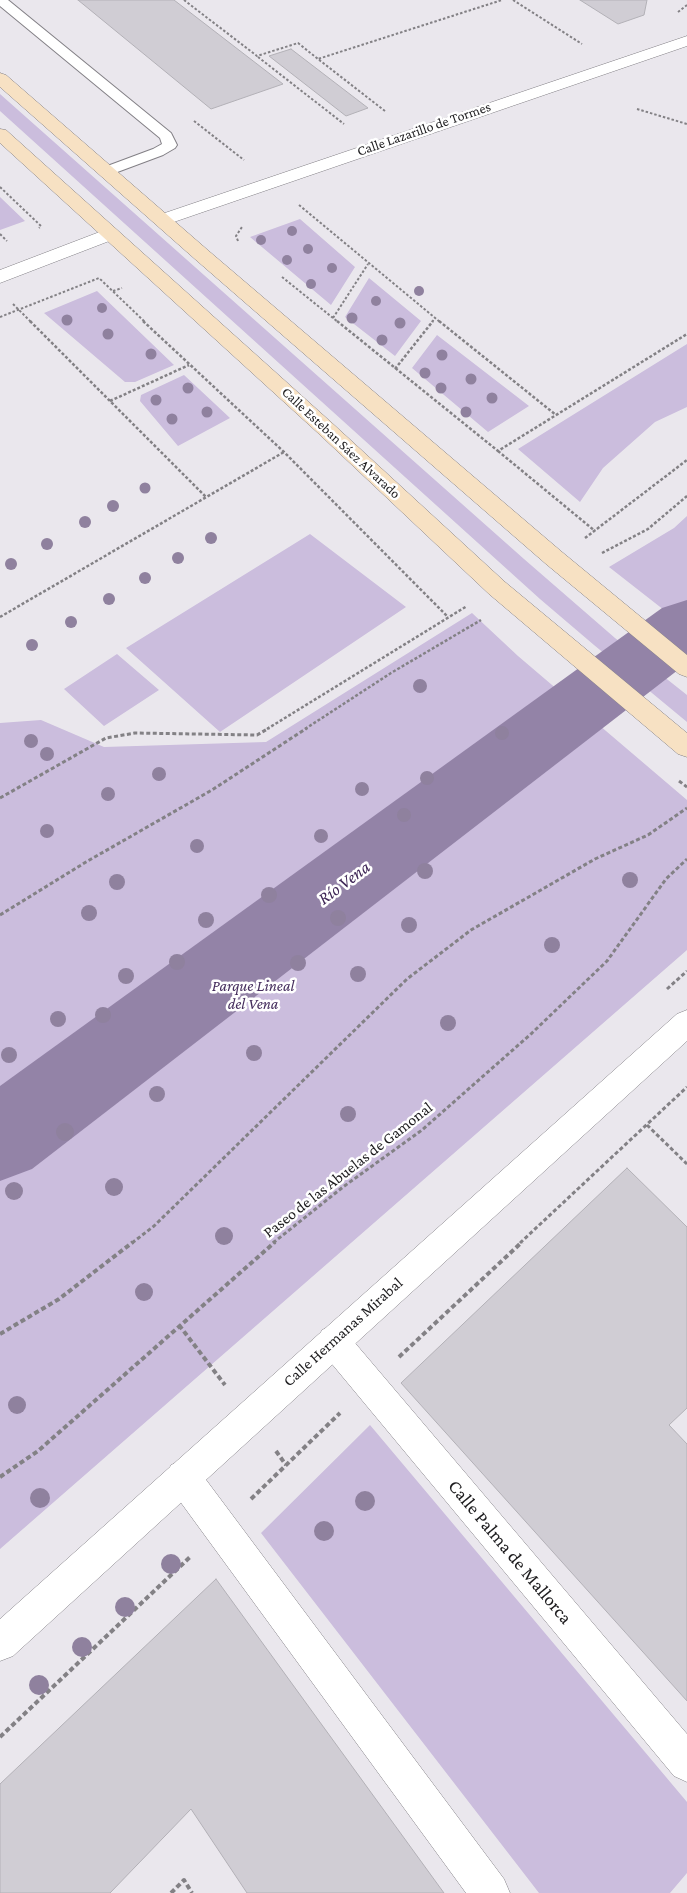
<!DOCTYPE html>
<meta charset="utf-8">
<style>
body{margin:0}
canvas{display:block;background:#eae7ed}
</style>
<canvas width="687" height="1893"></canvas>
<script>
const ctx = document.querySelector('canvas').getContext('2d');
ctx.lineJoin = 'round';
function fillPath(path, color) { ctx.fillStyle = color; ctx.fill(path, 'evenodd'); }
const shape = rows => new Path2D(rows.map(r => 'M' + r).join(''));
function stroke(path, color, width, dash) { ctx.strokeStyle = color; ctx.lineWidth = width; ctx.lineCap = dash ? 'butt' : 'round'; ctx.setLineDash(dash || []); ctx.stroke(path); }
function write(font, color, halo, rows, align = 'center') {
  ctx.font = font + ' "Crimson Pro",serif'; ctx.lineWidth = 5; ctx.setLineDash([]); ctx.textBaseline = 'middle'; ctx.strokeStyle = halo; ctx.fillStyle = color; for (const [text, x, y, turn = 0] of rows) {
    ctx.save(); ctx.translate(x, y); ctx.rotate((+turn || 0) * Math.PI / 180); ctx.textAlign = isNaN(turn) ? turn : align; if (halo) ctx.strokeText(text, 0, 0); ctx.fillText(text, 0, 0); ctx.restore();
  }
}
fillPath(shape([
 [0,94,524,559,615,638,687,695,687,722,594,645,540,599,0,111],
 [0,197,25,221,0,230],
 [300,219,355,267,331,305,250,237],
 [369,278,421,321,395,356,345,317],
 [97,291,174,365,135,382,125,382,44,313],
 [437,335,529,406,488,432,412,368],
 [687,344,687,407,655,422,603,468,580,502,518,449],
 [184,375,230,418,178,446,140,401,141,395],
 [687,516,687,628,609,567,674,528],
 [310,534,406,607,220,732,126,648],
 [472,613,518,656,687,800,687,950,0,1549,0,723,41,720,104,747,266,742],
 [117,654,159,690,104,726,64,689],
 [370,1425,687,1802,687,1873,670,1893,539,1893,261,1533]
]), '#cbbddd');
fillPath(shape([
 [687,600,687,663,32,1169,0,1181,0,1086,662,608,687,600]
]), '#9383a7');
const building = shape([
 [78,0,174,0,283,84,211,109,78,0],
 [580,0,647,0,644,15,618,24,580,0],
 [291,49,368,108,346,116,269,56,291,49],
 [627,1168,687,1227,687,1408,669,1425,687,1444,687,1701,401,1383,627,1168],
 [216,1579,444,1893,247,1893,191,1809,110,1893,0,1893,0,1784,216,1579]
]);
fillPath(building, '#d0cdd4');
stroke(building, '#b3b1b7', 1);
const service = shape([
 [0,0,8,0,171,133,177,145,175,148,163,155,112,174,102,174,100,171,102,168,153,149,162,144,160,138,0,6,0,0]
]);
const pedestrian = shape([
 [333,1325,344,1330,687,1734,687,1782,674,1776,322,1352,317,1341,322,1330,333,1325],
 [183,1460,195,1465,504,1879,510,1893,466,1893,171,1489,166,1477,171,1465,183,1460]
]);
const minor = shape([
 [687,36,687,46,168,224,162,225,156,224,153,220,156,216,687,36],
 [110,228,117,230,119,234,117,238,0,283,0,270,110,228],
 [687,1010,687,1041,13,1656,0,1661,0,1619,677,1014,687,1010]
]);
const secondary = shape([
 [0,73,6,75,210,252,562,552,687,655,687,677,679,674,546,564,196,260,0,87,0,73],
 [0,129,6,130,332,423,505,582,687,733,687,757,678,754,489,594,318,433,0,143,0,129]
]);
stroke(service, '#838086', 2);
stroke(pedestrian, '#838086', 1);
stroke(minor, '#838086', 1);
stroke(secondary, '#838086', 1);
stroke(shape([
 [184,0,257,56,298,43,318,59],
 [513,0,582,44],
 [678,12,687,5],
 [258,57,344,124],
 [637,109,687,124],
 [385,111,318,59,502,0],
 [194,121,244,160],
 [0,187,41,226,39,228],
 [299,205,440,322],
 [0,234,7,241],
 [238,241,236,236,242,227],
 [282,277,338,322],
 [113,291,122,288],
 [13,304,31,322],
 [0,317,99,278,145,322],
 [333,318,368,264],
 [432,322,435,318]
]), '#838185', 2, [2.5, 2]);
stroke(shape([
 [30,321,206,497],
 [143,321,284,452,448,617],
 [337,321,498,451,687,334],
 [439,321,556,415],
 [395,369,433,321],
 [110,401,189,365],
 [498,451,595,531],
 [585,538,687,460],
 [602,553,648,529,687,496],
 [0,617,284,452],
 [267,729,467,606],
 [305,729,391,673,481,620]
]), '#838185', 2.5, [3, 2]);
stroke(shape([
 [679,781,687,787],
 [0,798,106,738,135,733,257,735,269,728],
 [0,915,86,862,212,790,307,728],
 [667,989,687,971],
 [647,1125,687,1164],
 [132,1243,154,1226,407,979,471,930,595,859,648,835,687,808],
 [273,1243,343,1187,422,1130,532,1033,607,961,666,879,687,859],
 [520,1243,687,1087]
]), '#838185', 3, [4, 2.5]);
stroke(shape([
 [179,1325,225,1385],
 [0,1334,59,1299,133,1242],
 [399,1357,522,1242],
 [276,1451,286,1465],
 [0,1477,38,1451,275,1242],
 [251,1499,340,1413],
 [0,1737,190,1557],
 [171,1893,184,1880,192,1893]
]), '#838185', 4, [5, 3]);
fillPath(service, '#fff');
fillPath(pedestrian, '#fff');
fillPath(minor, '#fff');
fillPath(secondary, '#f7e1c3');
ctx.fillStyle = '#8f819e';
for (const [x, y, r] of [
 [292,231,5],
 [261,240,5],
 [308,249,5],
 [287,260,5],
 [332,268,5],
 [311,284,5],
 [419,291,5],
 [376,301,5],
 [102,308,5],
 [352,318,5.5],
 [67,320,5.5],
 [400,323,5.5],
 [108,334,5.5],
 [382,340,5.5],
 [151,354,5.5],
 [442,355,5.5],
 [425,373,5.5],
 [471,379,5.5],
 [188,388,5.5],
 [441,388,5.5],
 [492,398,5.5],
 [156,400,5.5],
 [207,412,5.5],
 [466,412,5.5],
 [172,419,5.5],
 [145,488,5.5],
 [113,506,6],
 [85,522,6],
 [211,538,6],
 [47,544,6],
 [178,558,6],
 [11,564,6],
 [145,578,6],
 [109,599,6],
 [71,622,6],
 [32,645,6],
 [420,686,7],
 [502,733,7],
 [31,741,7],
 [47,754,7],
 [159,774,7],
 [427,778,7],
 [362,789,7],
 [108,794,7],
 [404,815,7],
 [47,831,7],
 [321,836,7],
 [197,846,7],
 [425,871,8],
 [630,880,8],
 [117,882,8],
 [269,895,8],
 [89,913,8],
 [338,918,8],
 [206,920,8],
 [409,925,8],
 [552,945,8],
 [177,962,8],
 [298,963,8],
 [358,974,8],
 [126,976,8],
 [103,1015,8],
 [58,1019,8],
 [448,1023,8],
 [254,1053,8],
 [9,1055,8],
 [157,1094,8],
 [348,1114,8],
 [65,1132,9],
 [114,1187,9],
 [14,1191,9],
 [224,1236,9],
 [144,1292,9],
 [17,1405,9],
 [40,1498,10],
 [365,1501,10],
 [324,1531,10],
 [171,1564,10],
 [125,1607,10],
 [82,1647,10],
 [39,1685,10]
]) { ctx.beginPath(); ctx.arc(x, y, r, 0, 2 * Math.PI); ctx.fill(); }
write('14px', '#1d1c1e', '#fff', [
 ["Calle Lazarillo de Tormes",424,129,-19],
 ["Calle Esteban Sáez Alvarado",341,443,43]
]);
write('italic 16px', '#452d5d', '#fff', [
 ["Parque Lineal",253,986],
 ["del Vena",253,1004]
]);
write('16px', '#1d1c1e', '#fff', [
 ["Paseo de las Abuelas de Gamonal",348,1170,-38],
 ["Calle Hermanas Mirabal",343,1332,-42]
]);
write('italic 18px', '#3f2757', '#fff', [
 ["Río Vena",344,883,-37]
]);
write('19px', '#1d1c1e', '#fff', [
 ["Calle Palma de Mallorca",510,1552,50]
]);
</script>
